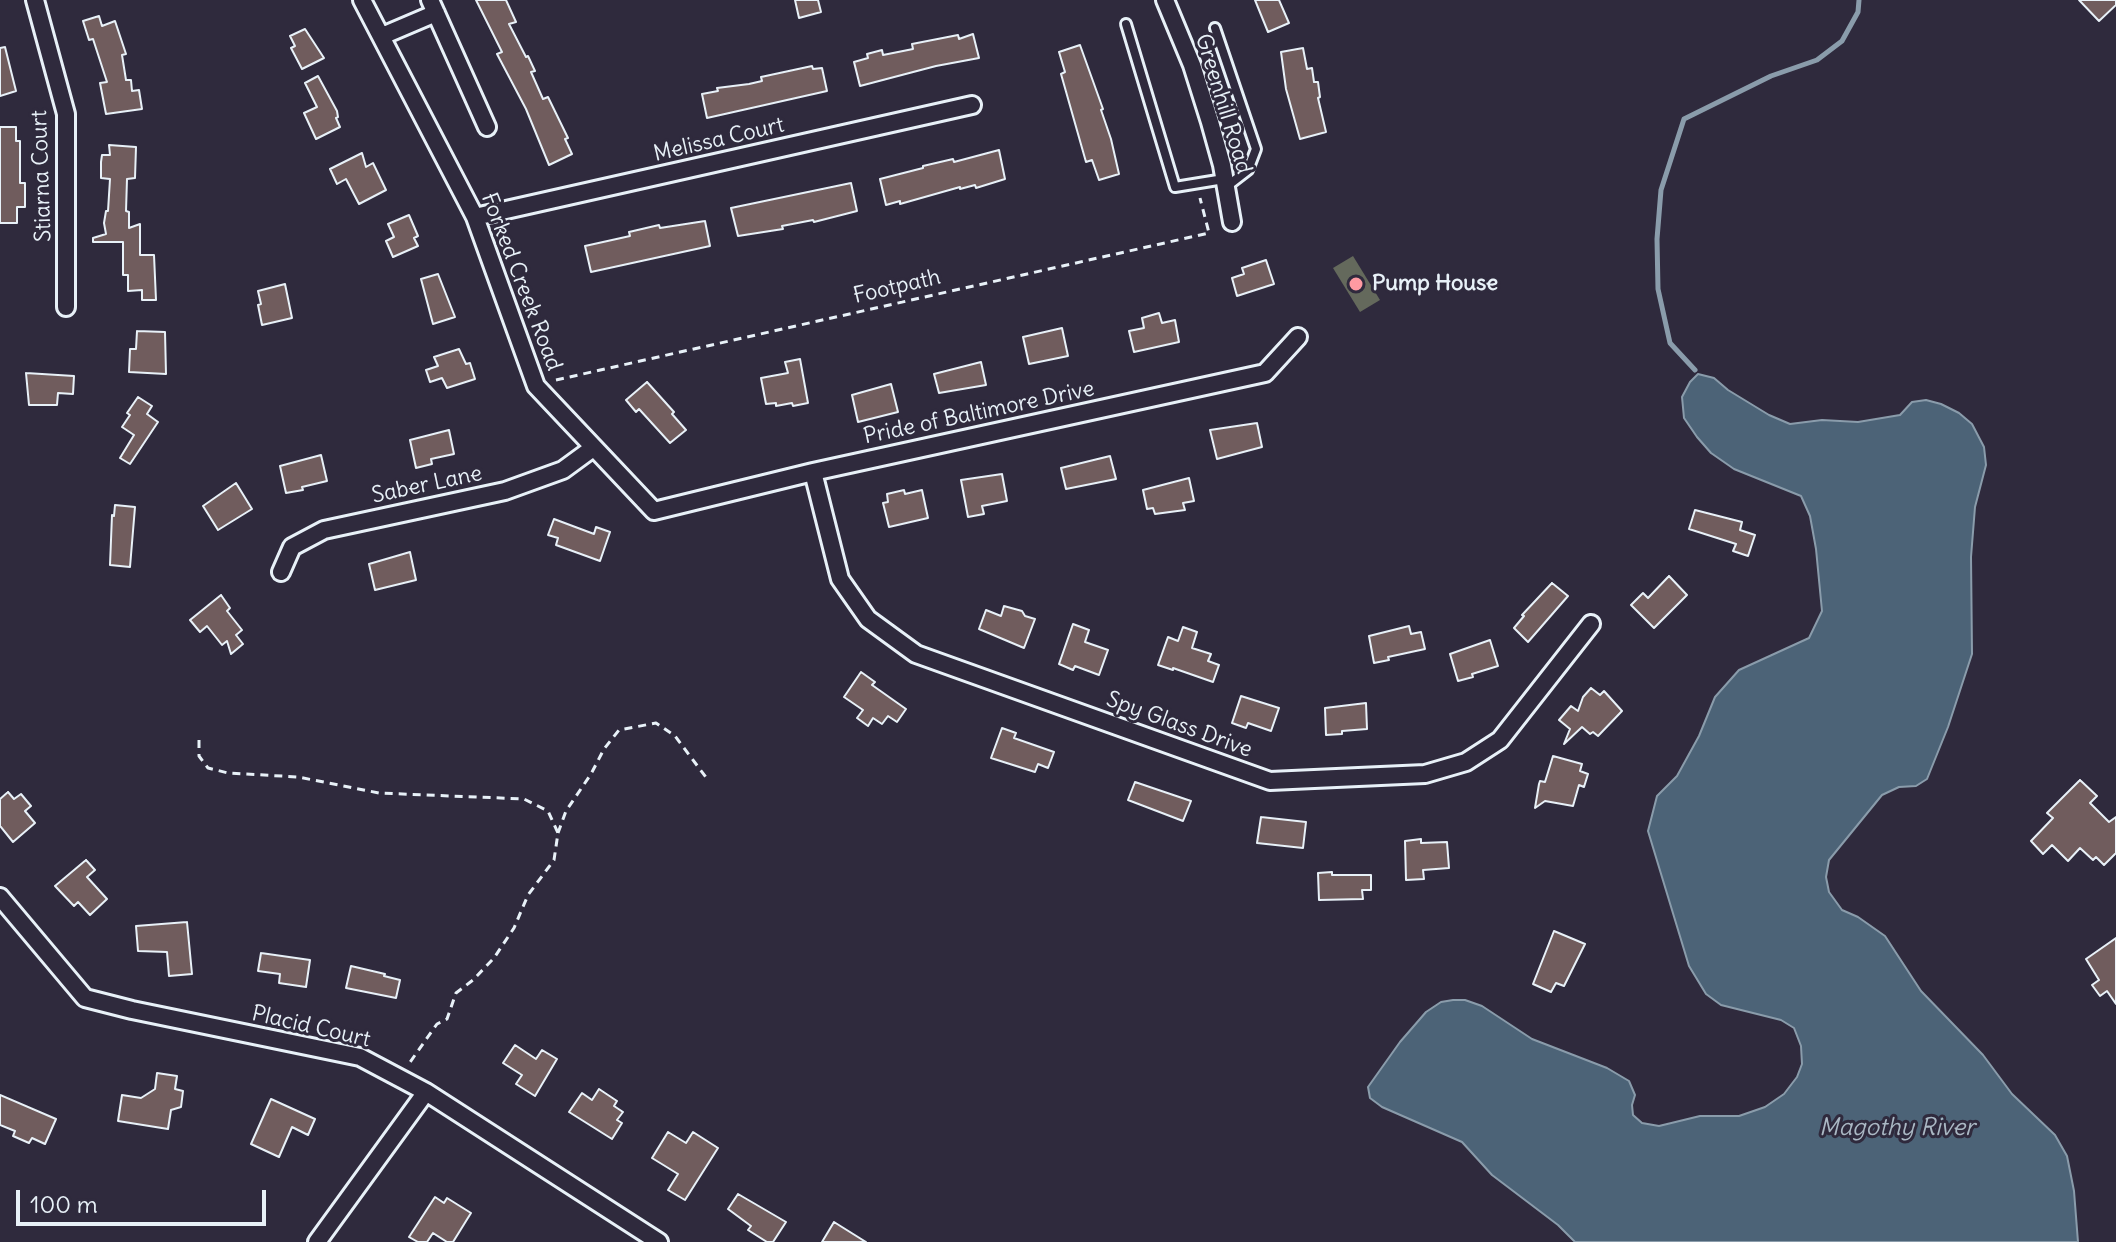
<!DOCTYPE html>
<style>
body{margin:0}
#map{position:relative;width:2116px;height:1242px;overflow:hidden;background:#2f2a3d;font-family:Delius,sans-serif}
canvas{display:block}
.scale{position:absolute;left:16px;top:1190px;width:250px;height:36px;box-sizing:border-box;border:4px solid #e8f1f8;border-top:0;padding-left:10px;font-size:24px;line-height:28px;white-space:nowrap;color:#e8f1f8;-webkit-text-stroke:6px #2f2a3d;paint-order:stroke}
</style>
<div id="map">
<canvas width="2116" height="1242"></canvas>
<div class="scale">100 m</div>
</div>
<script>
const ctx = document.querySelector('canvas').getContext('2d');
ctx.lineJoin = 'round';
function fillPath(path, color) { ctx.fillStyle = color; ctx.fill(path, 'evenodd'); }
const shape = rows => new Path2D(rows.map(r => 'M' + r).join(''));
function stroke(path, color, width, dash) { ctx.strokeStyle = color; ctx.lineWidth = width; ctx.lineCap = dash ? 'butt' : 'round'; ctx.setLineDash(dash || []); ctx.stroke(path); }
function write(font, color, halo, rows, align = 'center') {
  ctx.font = font + ' Delius,sans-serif'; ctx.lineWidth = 6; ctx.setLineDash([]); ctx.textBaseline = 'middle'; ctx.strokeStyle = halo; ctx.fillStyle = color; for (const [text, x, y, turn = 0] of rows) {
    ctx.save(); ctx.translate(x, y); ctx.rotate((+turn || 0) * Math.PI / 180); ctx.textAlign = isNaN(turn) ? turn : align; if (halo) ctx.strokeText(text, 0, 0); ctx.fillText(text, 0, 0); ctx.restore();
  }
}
fillPath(shape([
 [1353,256,1380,300,1360,312,1333,268]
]), '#64695c');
const water = shape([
 [1698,374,1714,378,1728,390,1769,415,1790,424,1822,420,1858,422,1900,415,1912,402,1926,400,1941,404,1959,413,1972,424,1984,447,1986,465,1975,507,1971,557,1972,654,1948,727,1927,779,1916,786,1899,787,1882,795,1829,860,1826,877,1829,892,1842,910,1858,917,1885,936,1921,991,1983,1055,2012,1094,2055,1135,2067,1156,2074,1191,2078,1242,1575,1242,1558,1225,1492,1175,1462,1142,1382,1107,1370,1098,1368,1087,1400,1042,1426,1012,1441,1002,1453,1000,1465,1000,1482,1006,1532,1039,1607,1068,1629,1081,1635,1095,1632,1105,1633,1115,1642,1123,1659,1126,1700,1116,1739,1116,1765,1107,1784,1094,1797,1077,1802,1064,1801,1046,1794,1028,1781,1020,1721,1005,1706,994,1689,966,1648,831,1657,796,1677,776,1699,736,1715,697,1739,670,1809,638,1822,611,1816,549,1810,516,1801,496,1734,469,1711,453,1697,437,1684,418,1682,397,1690,382,1698,374]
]);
fillPath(water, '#4c6377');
stroke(water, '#8a9cab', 2);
stroke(shape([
 [1695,370,1670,343,1658,289,1657,239,1661,190,1684,119,1771,76,1817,60,1842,41,1858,12,1859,0]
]), '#8a9cab', 5);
const building = shape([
 [476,0,506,0,516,22,509,24,526,57,528,56,535,71,531,72,543,99,548,97,568,138,565,139,572,154,549,165,526,109,497,54,502,52,476,0],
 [795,0,818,0,821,12,799,18,795,0],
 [1255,0,1279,0,1289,23,1268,32,1255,0],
 [2079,0,2116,0,2116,5,2099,21,2079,0],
 [99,16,102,26,115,21,126,54,122,55,126,80,131,80,132,91,139,90,142,109,106,114,100,83,107,82,93,39,89,40,83,21,99,16],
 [305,29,324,58,302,69,291,48,295,46,290,36,305,29],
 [973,34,979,58,936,66,860,86,854,62,868,58,867,54,882,50,883,55,913,49,912,44,958,35,959,39,973,34],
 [1080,45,1103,109,1101,110,1111,139,1119,174,1099,180,1092,160,1086,162,1061,74,1065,72,1059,52,1080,45],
 [5,47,16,91,0,96,0,48,5,47],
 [1303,48,1307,69,1312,68,1314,82,1318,82,1320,97,1318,98,1326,132,1300,139,1286,89,1281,52,1303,48],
 [812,66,813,69,822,68,827,91,707,118,702,94,718,91,717,88,749,84,762,81,761,77,812,66],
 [318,76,337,111,338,117,336,118,340,127,316,139,304,113,317,107,305,83,318,76],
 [0,127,16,127,16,141,20,141,20,183,25,183,25,207,17,207,17,223,0,223,0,127],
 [109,145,136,147,135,178,127,179,126,211,129,212,129,228,140,224,140,255,154,255,156,300,142,300,142,290,128,291,128,275,123,275,123,242,93,242,93,238,106,234,104,223,106,211,108,211,110,179,101,178,101,162,102,155,110,155,109,145],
 [999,150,1005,179,976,188,975,185,960,189,960,187,900,204,900,201,886,205,880,179,923,168,923,166,953,159,954,162,999,150],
 [362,153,366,167,373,163,386,190,359,204,346,179,337,184,330,169,362,153],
 [851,183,857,211,814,222,813,220,782,226,783,229,738,236,731,208,851,183],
 [409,215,418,236,414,238,418,246,393,257,386,241,394,237,388,224,409,215],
 [705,221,710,246,591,272,585,246,630,236,629,232,659,225,660,228,705,221],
 [1266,260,1274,284,1237,296,1232,278,1244,274,1242,268,1266,260],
 [438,274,455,317,433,324,421,279,438,274],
 [285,284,292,318,262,325,258,305,261,304,258,291,285,284],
 [1159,313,1162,323,1175,320,1179,342,1134,352,1129,331,1144,328,1142,318,1159,313],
 [1062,328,1068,356,1029,364,1023,337,1062,328],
 [137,331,165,332,166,374,129,372,130,349,136,349,137,331],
 [459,349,466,364,470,363,475,379,447,388,442,378,430,382,426,370,438,366,434,357,459,349],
 [800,359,808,403,793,406,792,403,776,406,776,403,766,404,761,378,788,373,785,362,800,359],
 [981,362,986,385,939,393,934,374,981,362],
 [26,373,74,376,73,394,58,393,57,405,29,405,26,373],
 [647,382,674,412,672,414,686,430,670,443,639,409,636,412,626,400,647,382],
 [891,384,898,412,858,422,852,395,891,384],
 [138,397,152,406,147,414,158,422,130,464,120,458,134,435,122,427,130,415,127,413,138,397],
 [1257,423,1262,447,1217,459,1210,430,1257,423],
 [449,430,454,454,431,459,432,464,416,468,410,440,449,430],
 [321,455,327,481,302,487,303,490,286,493,280,466,321,455],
 [1110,456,1116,479,1066,489,1061,468,1110,456],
 [1002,474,1007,501,982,506,984,514,968,517,961,480,1002,474],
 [1189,478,1194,501,1183,503,1185,510,1155,514,1153,508,1147,509,1143,490,1189,478],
 [236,483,252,509,218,530,203,506,236,483],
 [904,490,905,494,922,490,928,518,889,527,883,503,888,502,887,494,904,490],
 [115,505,135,507,130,567,110,565,112,515,114,516,115,505],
 [1695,510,1742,522,1740,530,1755,535,1748,556,1733,551,1736,544,1689,529,1695,510],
 [554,519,594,534,596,527,610,532,600,561,556,545,558,538,548,535,554,519],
 [410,552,416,580,375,590,369,564,410,552],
 [1669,576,1687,595,1654,628,1631,605,1643,593,1648,598,1669,576],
 [1552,583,1568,596,1528,642,1514,628,1524,616,1522,615,1552,583],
 [221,595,230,608,227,611,242,630,236,635,243,644,231,654,227,641,222,645,207,626,200,632,190,620,221,595],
 [1004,606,1022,611,1025,616,1035,619,1024,648,979,629,986,610,1001,616,1004,606],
 [1073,624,1089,630,1085,642,1108,650,1099,675,1075,666,1073,670,1059,664,1073,624],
 [1409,626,1411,634,1421,632,1425,649,1388,657,1389,660,1374,663,1369,636,1409,626],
 [1183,627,1197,632,1192,648,1211,654,1208,661,1219,665,1213,682,1173,668,1173,670,1158,665,1168,637,1178,641,1183,627],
 [1490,640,1498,666,1472,674,1473,677,1458,681,1450,654,1490,640],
 [861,672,875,682,872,685,906,709,897,722,888,716,882,724,873,718,868,726,857,718,863,710,844,697,861,672],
 [1591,688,1600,695,1604,691,1622,711,1598,736,1593,732,1590,734,1582,727,1564,744,1570,729,1559,720,1571,706,1578,711,1583,697,1591,688],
 [1241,696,1279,708,1271,731,1248,723,1246,728,1232,723,1241,696],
 [1366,703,1367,729,1342,731,1342,734,1326,735,1325,708,1366,703],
 [1002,728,1016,733,1014,738,1054,752,1048,768,1038,764,1035,772,991,758,1002,728],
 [1553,756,1582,764,1580,771,1588,774,1584,787,1579,785,1573,806,1545,801,1535,808,1539,784,1540,781,1545,782,1553,756],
 [2080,780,2097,796,2090,803,2109,822,2116,817,2116,853,2104,865,2096,857,2093,860,2080,848,2068,861,2052,845,2043,854,2031,841,2053,818,2047,813,2080,780],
 [1135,782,1191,801,1183,821,1128,800,1135,782],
 [8,792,14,799,21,794,31,806,25,811,35,823,13,842,0,826,0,799,8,792],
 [1261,817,1306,822,1303,848,1257,843,1261,817],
 [1421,839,1421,843,1447,842,1449,868,1423,870,1424,879,1406,880,1405,841,1421,839],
 [86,860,95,870,87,877,107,899,90,915,78,902,74,906,55,886,86,860],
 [1332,872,1332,875,1371,875,1371,890,1362,890,1363,899,1319,900,1318,873,1332,872],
 [187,922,192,974,169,976,167,952,138,951,136,926,187,922],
 [1554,931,1585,944,1564,986,1556,983,1551,992,1533,984,1554,931],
 [2116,938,2116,1004,2107,991,2100,996,2092,985,2099,980,2086,959,2116,938],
 [261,953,310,960,306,987,279,983,280,974,258,971,261,953],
 [351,966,385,974,384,976,400,980,396,998,346,988,351,966],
 [515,1045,536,1059,542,1050,557,1059,535,1096,516,1084,522,1075,503,1063,515,1045],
 [157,1073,177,1076,175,1089,183,1091,181,1107,171,1110,168,1129,118,1121,122,1095,141,1098,155,1089,157,1073],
 [599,1089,617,1101,614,1106,623,1112,617,1120,622,1123,612,1139,569,1112,582,1093,592,1100,599,1089],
 [0,1095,56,1119,45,1144,32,1138,29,1143,13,1136,15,1131,0,1125,0,1095],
 [271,1099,315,1119,308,1135,292,1127,279,1157,251,1144,271,1099],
 [668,1132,686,1143,693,1132,718,1148,685,1200,668,1190,678,1174,652,1158,668,1132],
 [738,1194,786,1222,773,1242,767,1242,748,1230,751,1226,728,1209,738,1194],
 [435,1197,444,1203,447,1198,471,1213,453,1242,447,1242,433,1233,427,1242,418,1242,409,1237,435,1197],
 [834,1222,866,1242,822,1242,834,1222]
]);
fillPath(building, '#705c5d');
stroke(building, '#e8f1f8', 2);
const service = shape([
 [1126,24,1175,187,1224,179],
 [1215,28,1256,149,1248,170,1226,187]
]);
const minor = shape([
 [35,0,66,114,66,307],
 [362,0,475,217,536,386,654,511,813,472,1265,373,1298,337],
 [430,0,487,127],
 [1165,0,1192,65,1210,122,1222,165,1232,222],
 [382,36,436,13],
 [475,217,972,105],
 [813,472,840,579,868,619,916,654,1270,781,1425,774,1466,762,1500,740,1591,624],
 [281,572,292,547,324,530,505,491,563,470,593,448],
 [0,897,85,998,132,1010,360,1057,426,1092,659,1242],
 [317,1242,426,1092]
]);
stroke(service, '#e8f1f8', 14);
stroke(minor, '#e8f1f8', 22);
stroke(shape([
 [556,380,1209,233,1200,198],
 [199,740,199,756,208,768,228,773,298,777,379,793,524,799,548,811,558,833,554,860,528,895,514,928,494,958,473,980,456,993,447,1019,437,1024,408,1065],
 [558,833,566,811,591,774,604,749,619,730,656,723,675,736,708,780]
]), '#e8f1f8', 3, [8, 6]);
stroke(service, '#2f2a3d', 8);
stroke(minor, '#2f2a3d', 16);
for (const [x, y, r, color] of [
 [1356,284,8,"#ff9aa2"]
]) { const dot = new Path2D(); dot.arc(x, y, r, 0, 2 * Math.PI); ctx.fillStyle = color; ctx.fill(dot); stroke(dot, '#2f2a3d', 3); }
write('22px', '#e8f1f8', '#2f2a3d', [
 ["Greenhill Road",1223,104,73],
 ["Melissa Court",719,140,-13],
 ["Stiarna Court",42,176,-92],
 ["Forked Creek Road",521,282,69],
 ["Footpath",897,287,-13],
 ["Pride of Baltimore Drive",979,413,-12],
 ["Saber Lane",427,485,-12],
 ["Spy Glass Drive",1179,725,20],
 ["Placid Court",311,1027,13]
]);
write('bold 22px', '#e8f1f8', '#2f2a3d', [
 ["Pump House",1372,284]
], 'left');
write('italic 24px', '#aab8c4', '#2f2a3d', [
 ["Magothy River",1897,1128]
]);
</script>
